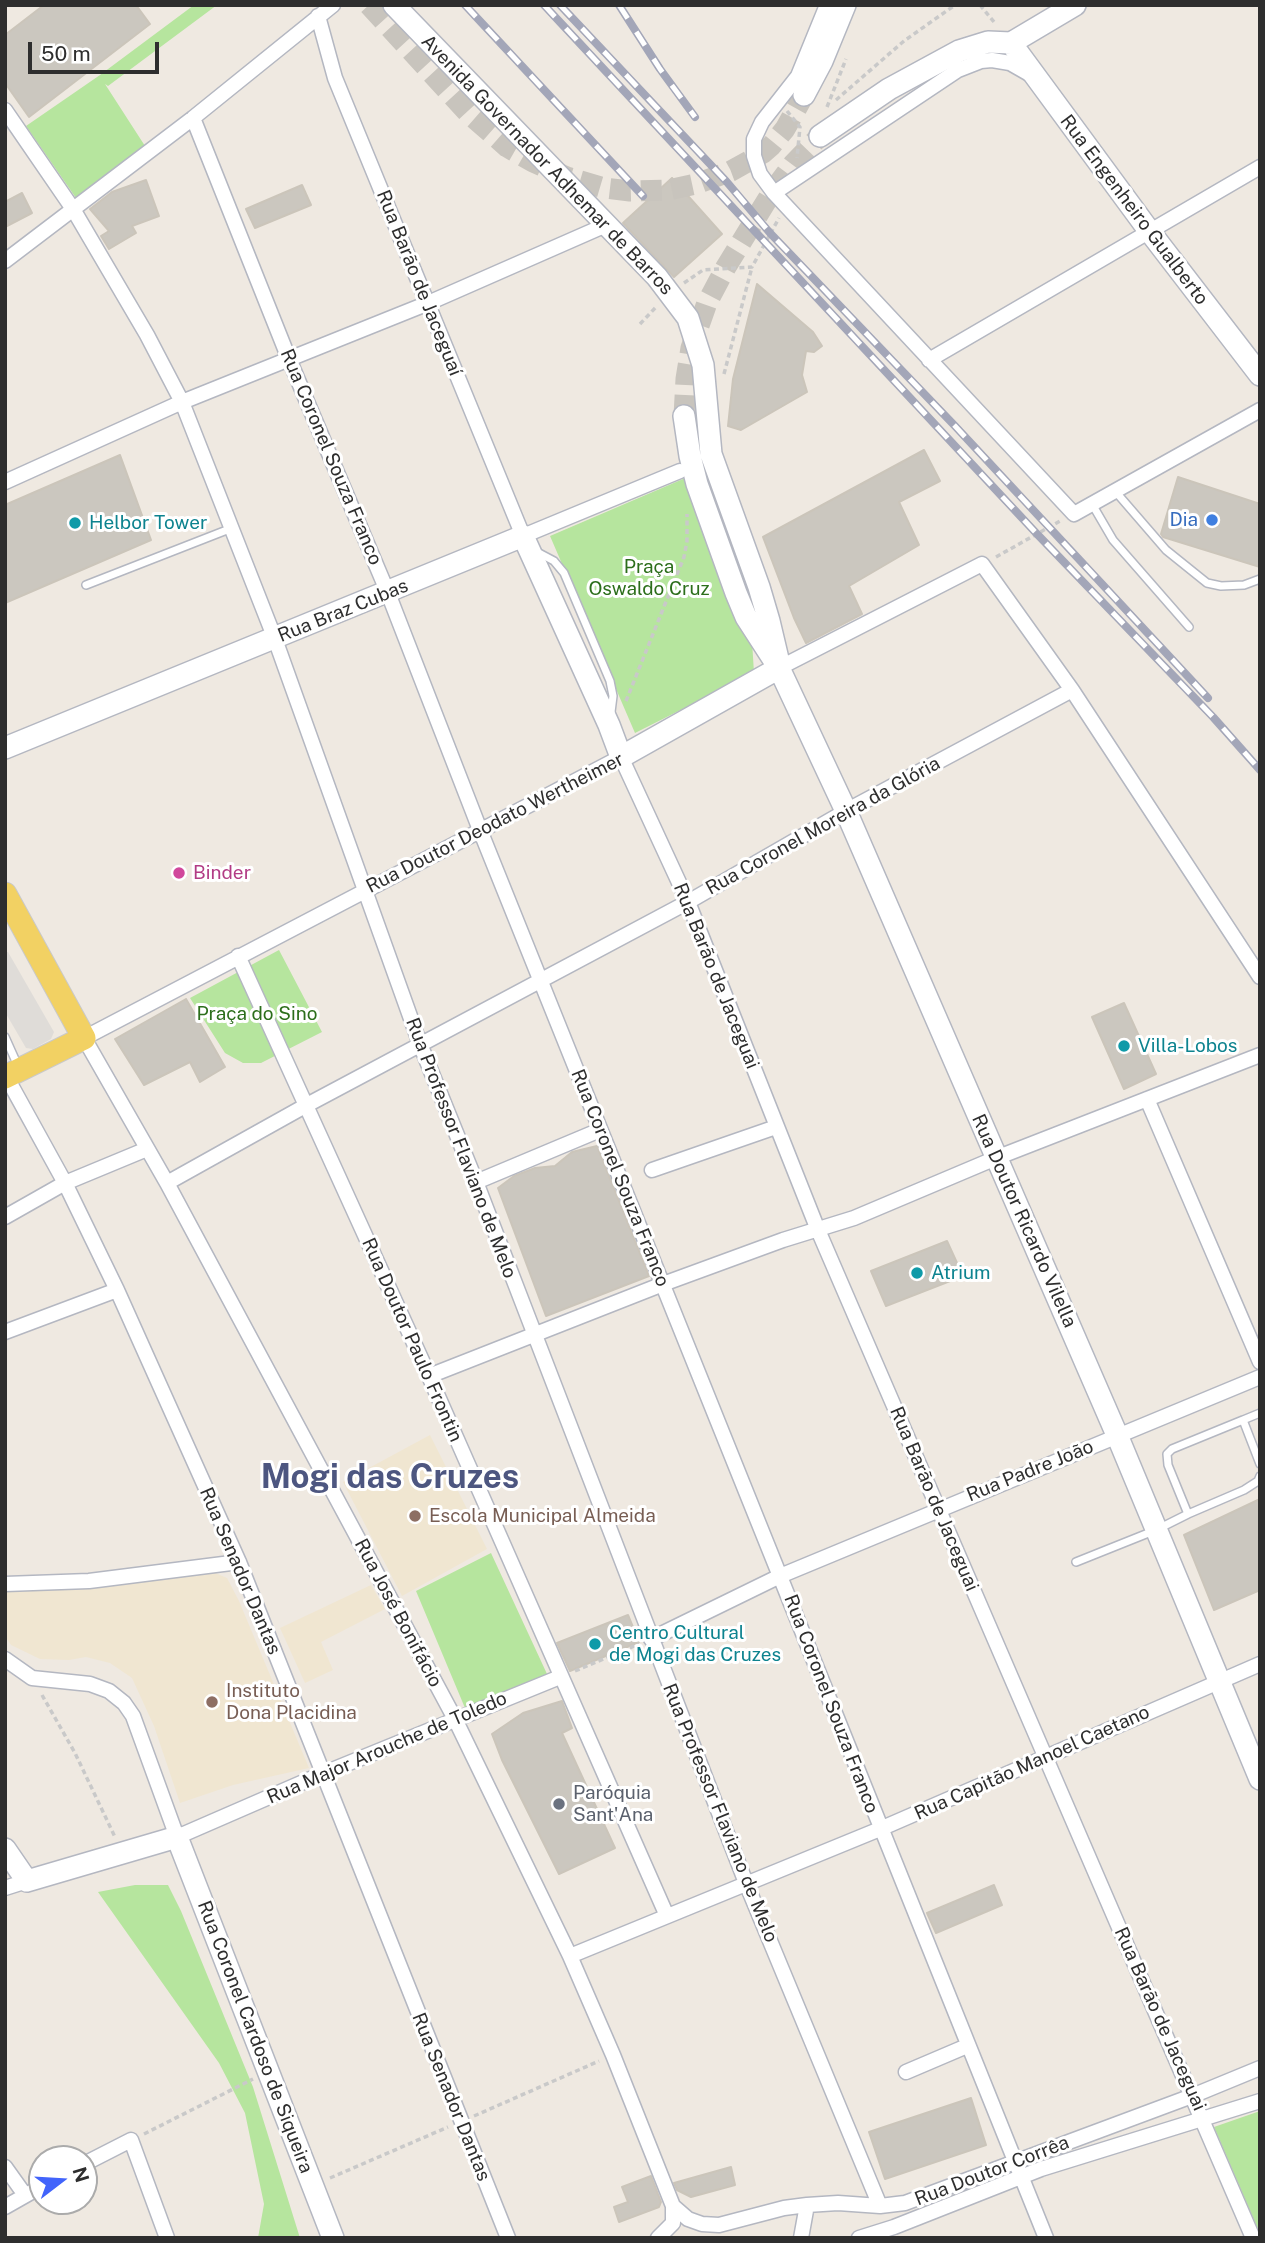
<!DOCTYPE html>
<meta charset="utf-8">
<style>
body{margin:0}
#map{position:relative;width:1265px;height:2243px;overflow:hidden;background:#efe9e1;font-family:"Public Sans",sans-serif}
canvas{display:block}
.frame{position:absolute;inset:0;border:7px solid #2e2e2e;pointer-events:none}
.north{position:absolute;left:28px;top:2145px;width:70px;height:70px;box-sizing:border-box;background:#fff;border:2px solid #ababab;border-radius:50%;rotate:73deg;font-size:19px;font-weight:700;line-height:28px;text-align:center;color:#2e2e2e}
.north::after{content:'';display:block;margin:auto;width:24px;height:32px;background:#4264fb;clip-path:polygon(50% 0,100% 100%,50% 72%,0 100%)}
.scale{position:absolute;left:28px;top:42px;width:131px;height:32px;box-sizing:border-box;border:4px solid #2e2e2e;border-top:0;padding-left:9px;font-size:21px;line-height:24px;white-space:nowrap;color:#2e2e2e;-webkit-text-stroke:5px #fff;paint-order:stroke}
</style>
<div id="map">
<canvas width="1265" height="2243"></canvas>
<div class="frame"></div>
<div class="north">N</div>
<div class="scale">50 m</div>
</div>
<script>
const ctx = document.querySelector('canvas').getContext('2d');
ctx.lineJoin = 'round';
function fillPath(path, color) { ctx.fillStyle = color; ctx.fill(path, 'evenodd'); }
const shape = rows => new Path2D(rows.map(r => 'M' + r).join(''));
function stroke(path, color, width, dash) { ctx.strokeStyle = color; ctx.lineWidth = width; ctx.lineCap = dash ? 'butt' : 'round'; ctx.setLineDash(dash || []); ctx.stroke(path); }
function write(font, color, halo, rows, align = 'center') {
  ctx.font = font + ' "Public Sans",sans-serif'; ctx.lineWidth = 6; ctx.setLineDash([]); ctx.textBaseline = 'middle'; ctx.strokeStyle = halo; ctx.fillStyle = color; for (const [text, x, y, turn = 0] of rows) {
    ctx.save(); ctx.translate(x, y); ctx.rotate((+turn || 0) * Math.PI / 180); ctx.textAlign = isNaN(turn) ? turn : align; if (halo) ctx.strokeText(text, 0, 0); ctx.fillText(text, 0, 0); ctx.restore();
  }
}
fillPath(shape([
 [430,1435,487,1549,402,1596,343,1482],
 [213,1572,227,1578,239,1601,309,1768,233,1785,180,1803,154,1726,132,1678,110,1663,86,1657,69,1660,40,1659,11,1645,5,1636,5,1590],
 [371,1585,385,1609,321,1642,333,1670,305,1683,280,1628]
]), '#f0e6d1');
fillPath(shape([
 [194,5,217,5,108,86,105,84,145,146,76,198,26,126,100,75],
 [690,476,752,641,754,673,635,733,550,536],
 [279,950,322,1032,261,1063,243,1063,225,1053,190,998],
 [491,1553,547,1674,465,1708,416,1591],
 [135,1885,168,1885,181,1911,253,2087,300,2238,258,2238,264,2204,245,2113,219,2063,98,1892],
 [1260,2111,1260,2234,1214,2127]
]), '#b6e59e');
fillPath(shape([
 [5,952,8,952,54,1032,51,1039,33,1049,26,1048,5,1012]
]), '#dfdcd8');
const building = shape([
 [44,5,136,5,150,24,29,117,5,83,5,35,44,5],
 [672,178,722,234,674,277,623,223,672,178],
 [146,180,159,216,132,226,136,233,109,249,101,236,109,231,90,209,112,192,146,180],
 [302,185,311,205,255,228,246,209,302,185],
 [22,193,32,213,5,227,5,202,22,193],
 [757,284,813,332,822,346,814,352,806,351,802,375,807,392,741,430,728,426,733,379,757,284],
 [924,450,940,481,899,502,919,545,849,586,862,614,806,643,794,618,763,537,924,450],
 [120,455,151,540,5,603,5,505,120,455],
 [1178,477,1260,504,1260,567,1163,537,1161,534,1178,477],
 [186,999,225,1067,200,1082,190,1062,144,1085,115,1039,186,999],
 [1124,1003,1156,1074,1124,1089,1092,1017,1124,1003],
 [597,1146,649,1276,546,1316,498,1188,514,1176,535,1168,555,1166,572,1152,597,1146],
 [947,1241,963,1276,886,1306,871,1271,947,1241],
 [1260,1499,1260,1590,1214,1610,1184,1535,1260,1499],
 [628,1615,639,1642,570,1671,557,1643,628,1615],
 [562,1701,572,1728,562,1733,615,1848,559,1874,502,1760,492,1734,523,1713,562,1701],
 [994,1885,1002,1905,936,1933,927,1913,994,1885],
 [971,2098,986,2145,885,2179,869,2132,971,2098],
 [731,2167,735,2185,691,2197,677,2190,674,2183,731,2167],
 [651,2176,661,2202,659,2207,619,2222,614,2207,628,2202,622,2187,651,2176]
]);
fillPath(building, '#cbc7bf');
stroke(building, '#cbc5ba', 2);
stroke(shape([
 [369,5,468,113,507,147,533,162,567,177,604,188,630,191,668,190,696,184,731,171,763,153,771,146,785,129,804,95],
 [684,416,686,379,691,348,707,303,726,267,772,192,793,164,820,136]
]), '#c8c4bd', 21, [21, 10]);
const lane = shape([
 [1115,491,1166,550,1207,583,1221,586,1244,585,1260,579],
 [1092,504,1113,540,1189,627],
 [537,552,554,561,564,573,610,681,613,696,611,712],
 [86,585,232,528],
 [5,1037,18,1066],
 [1260,1413,1243,1420,1260,1464],
 [1188,1514,1168,1465,1167,1454,1172,1449,1243,1420],
 [1076,1562,1156,1530,1188,1514,1244,1490,1258,1481,1260,1476]
]);
const street = shape([
 [827,5,798,76,762,122,754,139,754,156,760,174,774,193,1074,514,1260,410],
 [318,16,335,78,523,536,680,471],
 [5,110,73,209,147,335,182,402,275,639,420,1044,476,1182,746,1883,880,2206],
 [193,118,289,359,388,593,480,830,1046,2238],
 [774,193,958,70,981,61,992,60,1010,63,1031,75],
 [5,261,193,118,333,5],
 [929,360,1260,167],
 [5,482,182,402,426,304,606,225],
 [779,668,982,564,1072,690,1260,977],
 [238,956,429,1376,667,1916],
 [6,1076,65,1183,117,1290,239,1562,508,2238],
 [1147,1099,1260,1362],
 [652,1170,776,1127],
 [476,1182,600,1130],
 [167,1183,305,1106,688,902,846,811,1072,690],
 [5,1217,65,1183,147,1149],
 [5,1332,117,1290],
 [429,1376,663,1284,783,1240,854,1218,996,1158,1260,1055],
 [5,1584,89,1581,239,1562],
 [651,1639,780,1576,1260,1377],
 [5,1659,32,1678,90,1684,109,1691,124,1703,133,1716,177,1837,322,1774,560,1677],
 [5,1888,27,1881],
 [570,1956,880,1829,1260,1664],
 [906,2072,967,2046],
 [84,2164,131,2140,167,2238],
 [5,2167,25,2195],
 [673,2206,688,2219,702,2224,719,2225,784,2208,807,2205,838,2203,880,2206,905,2203,1192,2096,1260,2068],
 [5,2207,42,2186],
 [658,2238,673,2223,673,2206,613,2055,570,1956,455,1719,167,1183,84,1038,621,757,688,902,818,1230,1253,2238],
 [801,2238,807,2205],
 [859,2238,894,2227,1041,2169,1260,2101]
]);
const secondary = shape([
 [394,5,657,277,688,318,703,365,711,454,759,587,769,621,778,659],
 [1011,43,1150,232,1260,375],
 [1011,43,1075,5],
 [804,95,822,61,845,5],
 [820,136,889,89,959,51,988,42,1011,43],
 [684,416,690,456,697,484,736,593,746,617,779,668,846,811,1117,1435,1260,1779],
 [5,748,523,536,609,725,621,757,779,668],
 [5,1849,27,1881,177,1837,333,2238]
]);
const primary = shape([
 [5,894,84,1038,5,1077]
]);
stroke(lane, '#b4b7c1', 10);
stroke(street, '#b4b7c1', 17);
stroke(secondary, '#b4b7c1', 24);
stroke(primary, '#c9c9c9', 25);
stroke(shape([
 [980,5,994,22],
 [836,100,904,41,955,5],
 [827,107,846,59],
 [787,111,800,127,797,158],
 [684,283,703,270,752,267,779,218],
 [640,324,657,306],
 [724,374,752,267],
 [996,557,1060,521],
 [626,701,684,557,687,541,687,514],
 [575,1671,639,1644],
 [42,1695,75,1753,115,1837],
 [474,2116,599,2061],
 [144,2134,253,2079],
 [330,2178,448,2127]
]), '#c9c9c9', 3.5, [5, 3.5]);
stroke(lane, '#fff', 7);
stroke(street, '#fff', 14);
stroke(secondary, '#fff', 21);
stroke(primary, '#f2d163', 23);
const rail = shape([
 [465,5,643,196],
 [544,5,1037,534,1213,717,1260,770],
 [560,5,726,181,770,233,955,426,1208,698],
 [619,5,660,69,695,117]
]);
stroke(rail, '#a3a6b8', 8);
stroke(rail, '#fff', 5, [16]);
for (const [x, y, r, color] of [
 [1212,520,7,"#3f7fe0"],
 [75,523,7,"#0f9aa8"],
 [179,873,7,"#d1479c"],
 [1124,1046,7,"#0f9aa8"],
 [917,1273,7,"#0f9aa8"],
 [415,1516,7,"#8d6e63"],
 [595,1644,7,"#0f9aa8"],
 [212,1702,7,"#8d6e63"],
 [559,1804,7,"#6b7280"]
]) { const dot = new Path2D(); dot.arc(x, y, r, 0, 2 * Math.PI); ctx.fillStyle = color; ctx.fill(dot); stroke(dot, '#fff', 2.5); }
write('19px', '#2e2e2e', '#fff', [
 ["Avenida Governador Adhemar de Barros",547,165,46],
 ["Rua Engenheiro Gualberto",1134,210,53],
 ["Rua Barão de Jaceguaí",419,283,68],
 ["Rua Coronel Souza Franco",331,457,67],
 ["Rua Braz Cubas",343,611,-22],
 ["Rua Doutor Deodato Wertheimer",495,823,-27],
 ["Rua Coronel Moreira da Glória",823,826,-29],
 ["Rua Barão de Jaceguai",716,976,68],
 ["Rua Professor Flaviano de Melo",461,1148,69],
 ["Rua Coronel Souza Franco",620,1178,68],
 ["Rua Doutor Ricardo Vilella",1024,1221,66],
 ["Rua Doutor Paulo Frontin",412,1340,66],
 ["Rua Padre João",1030,1471,-22],
 ["Rua Barão de Jaceguai",934,1499,67],
 ["Rua Senador Dantas",240,1571,67],
 ["Rua José Bonifácio",398,1613,62],
 ["Rua Coronel Souza Franco",831,1704,69],
 ["Rua Major Arouche de Toledo",387,1748,-23],
 ["Rua Capitão Manoel Caetano",1032,1763,-24],
 ["Rua Professor Flaviano de Melo",720,1813,68],
 ["Rua Barão de Jaceguai",1160,2019,66],
 ["Rua Coronel Cardoso de Siqueira",255,2037,69],
 ["Rua Senador Dantas",451,2097,68],
 ["Rua Doutor Corrêa",992,2171,-21]
]);
write('19px', '#366cbe', '#fff', [
 ["Dia",1198,520]
], 'right');
write('19px', '#0d838f', '#fff', [
 ["Helbor Tower",89,523],
 ["Villa-Lobos",1138,1046],
 ["Atrium",931,1273],
 ["Centro Cultural",609,1633],
 ["de Mogi das Cruzes",609,1655]
], 'left');
write('19px', '#2c6e1b', '#fff', [
 ["Praça",649,567],
 ["Oswaldo Cruz",649,589],
 ["Praça do Sino",257,1014]
]);
write('19px', '#b23c85', '#fff', [
 ["Binder",193,873]
], 'left');
write('19px', '#785e54', '#fff', [
 ["Escola Municipal Almeida",429,1516],
 ["Instituto",226,1691],
 ["Dona Placidina",226,1713]
], 'left');
write('19px', '#5b616d', '#fff', [
 ["Paróquia",573,1793],
 ["Sant'Ana",573,1815]
], 'left');
write('bold 33px', '#4d5680', '#fff', [
 ["Mogi das Cruzes",390,1478]
]);
</script>
